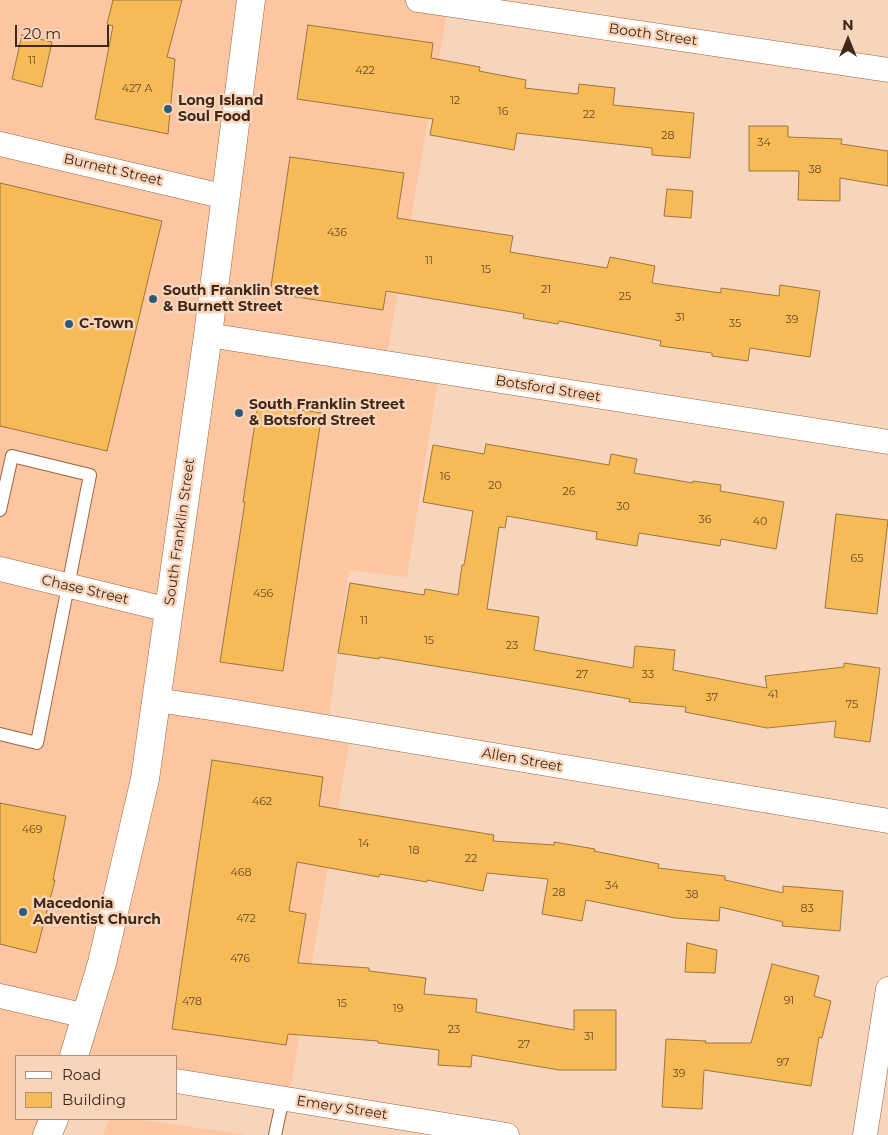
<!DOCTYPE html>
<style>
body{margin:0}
#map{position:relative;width:888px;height:1135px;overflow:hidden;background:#f8d4bb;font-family:Montserrat,sans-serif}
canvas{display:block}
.legend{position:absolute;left:15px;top:1055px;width:162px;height:65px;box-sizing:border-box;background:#f8d4bb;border:1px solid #ae8f79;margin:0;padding:6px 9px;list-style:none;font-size:15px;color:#3f2817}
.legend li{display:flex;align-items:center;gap:10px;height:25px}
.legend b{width:25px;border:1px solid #ae8f79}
.north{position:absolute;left:823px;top:15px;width:50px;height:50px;-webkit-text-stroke:4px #f8d4bb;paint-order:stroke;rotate:0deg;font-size:14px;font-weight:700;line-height:20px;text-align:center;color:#3f2817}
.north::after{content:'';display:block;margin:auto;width:18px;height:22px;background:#3f2817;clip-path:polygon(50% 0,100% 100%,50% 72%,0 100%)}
.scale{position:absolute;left:15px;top:25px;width:94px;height:22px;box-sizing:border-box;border:2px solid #3f2817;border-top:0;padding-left:6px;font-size:15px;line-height:18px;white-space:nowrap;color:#3f2817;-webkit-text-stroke:4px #f8d4bb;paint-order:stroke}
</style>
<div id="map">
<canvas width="888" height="1135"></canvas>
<ul class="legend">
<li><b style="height:6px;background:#fff"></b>Road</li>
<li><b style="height:14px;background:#f6ba57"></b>Building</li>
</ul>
<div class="north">N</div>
<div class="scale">20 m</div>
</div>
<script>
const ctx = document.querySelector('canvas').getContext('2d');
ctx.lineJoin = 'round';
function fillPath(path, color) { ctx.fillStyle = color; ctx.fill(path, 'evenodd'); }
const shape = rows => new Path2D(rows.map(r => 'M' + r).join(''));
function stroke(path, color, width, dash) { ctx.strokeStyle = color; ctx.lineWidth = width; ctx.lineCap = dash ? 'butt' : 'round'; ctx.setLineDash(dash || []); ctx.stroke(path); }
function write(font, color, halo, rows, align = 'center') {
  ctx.font = font + ' Montserrat,sans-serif'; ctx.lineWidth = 5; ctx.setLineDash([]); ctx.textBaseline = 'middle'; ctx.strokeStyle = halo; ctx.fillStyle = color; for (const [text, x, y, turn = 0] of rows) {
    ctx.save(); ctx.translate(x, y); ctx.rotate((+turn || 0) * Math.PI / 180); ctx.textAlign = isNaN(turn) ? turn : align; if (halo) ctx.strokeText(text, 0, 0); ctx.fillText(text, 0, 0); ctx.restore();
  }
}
fillPath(shape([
 [0,0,449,0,387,355,440,367,407,577,349,570,328,724,352,726,289,1097,176,1075,176,1056,16,1056,16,1119,59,1119,52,1135,0,1135],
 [109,1119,136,1119,246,1135,103,1135]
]), '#fbc6a1');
const building = shape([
 [113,0,182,0,167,57,175,59,168,134,95,119,113,26,107,24,113,0],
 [308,25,433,43,431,58,480,67,479,71,526,80,525,88,578,94,579,84,615,88,613,105,694,113,690,158,652,155,652,148,517,133,514,150,430,135,433,119,297,99,308,25],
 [22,35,52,42,42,87,12,79,22,35],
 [749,126,788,126,788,137,842,139,841,144,888,151,888,186,840,178,840,201,798,200,799,171,749,171,749,126],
 [290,157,404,173,397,218,513,236,510,252,607,268,610,257,655,266,652,283,721,293,721,288,779,296,780,285,820,291,810,357,750,348,748,361,712,356,712,353,660,346,661,341,559,321,558,324,523,318,524,314,386,291,383,310,270,293,290,157],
 [0,183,162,221,107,451,0,426,0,183],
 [667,189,693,191,691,218,664,216,667,189],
 [258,403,322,413,283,671,220,662,245,502,243,502,258,403],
 [486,444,609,465,611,454,637,459,634,473,693,483,693,481,721,485,720,491,784,502,776,549,721,539,720,546,639,533,637,546,596,539,597,532,507,516,505,528,499,527,487,609,539,617,534,650,633,668,635,646,675,650,673,670,767,688,765,676,844,667,844,663,880,668,870,742,834,737,836,721,767,728,685,712,686,707,629,702,630,699,527,681,379,657,379,659,338,653,350,583,424,595,425,589,458,595,462,565,464,565,473,511,423,502,433,445,484,454,486,444],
 [836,514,888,520,877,614,825,608,836,514],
 [212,760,323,777,319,806,494,835,493,841,554,845,554,842,595,849,594,851,659,864,658,868,725,876,725,880,783,893,783,886,843,891,840,931,782,926,783,922,720,907,719,921,675,918,586,900,582,921,542,914,548,879,487,873,483,891,427,880,427,882,380,874,379,877,297,862,289,911,306,914,298,963,369,968,369,971,426,978,424,994,477,999,476,1012,574,1030,574,1010,616,1010,616,1070,559,1070,472,1055,471,1067,438,1065,439,1050,378,1043,378,1041,288,1034,286,1045,172,1029,212,760],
 [0,803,66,816,53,880,55,880,36,953,0,944,0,803],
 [687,943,717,950,715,973,685,972,687,943],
 [772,964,819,976,814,996,831,1001,822,1038,819,1037,811,1086,704,1070,702,1109,662,1107,666,1039,706,1041,705,1043,751,1043,772,964]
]);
fillPath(building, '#f6ba57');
stroke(building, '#9b773e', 1);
const lane = shape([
 [0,510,12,456,90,475,37,743,0,734],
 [275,1135,283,1098]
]);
const street = shape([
 [418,0,888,70],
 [0,144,226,197],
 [208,335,888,442],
 [0,569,169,610],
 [156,700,224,710,888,821],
 [0,996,86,1016],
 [176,1081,507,1135],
 [865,1135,888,989]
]);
const secondary = shape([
 [74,1056,102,963,145,779,208,335,251,0],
 [47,1135,54,1119]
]);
stroke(lane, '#99653d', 14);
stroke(street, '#99653d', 25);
stroke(secondary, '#99653d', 29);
stroke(lane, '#fff', 12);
stroke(street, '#fff', 24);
stroke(secondary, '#fff', 28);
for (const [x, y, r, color] of [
 [168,109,5,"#2a5b79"],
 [153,299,5,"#2a5b79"],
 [69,324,5,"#2a5b79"],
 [239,413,5,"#2a5b79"],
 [23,912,5,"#2a5b79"]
]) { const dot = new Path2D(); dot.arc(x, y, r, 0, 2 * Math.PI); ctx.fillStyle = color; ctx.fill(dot); stroke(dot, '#f8d4bb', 2); }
write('11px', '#6d4c27', null, [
 ["11",32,61],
 ["422",365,71],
 ["427 A",137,89],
 ["12",455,101],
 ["16",503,112],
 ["22",589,115],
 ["28",668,136],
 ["34",764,143],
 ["38",815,170],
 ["436",337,233],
 ["11",429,261],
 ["15",486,270],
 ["21",546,290],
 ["25",625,297],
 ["31",680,318],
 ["39",792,320],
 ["35",735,324],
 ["16",445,477],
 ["20",495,486],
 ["26",569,492],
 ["30",623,507],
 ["36",705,520],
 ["40",760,522],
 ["65",857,559],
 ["456",263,594],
 ["11",364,621],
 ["15",429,641],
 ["23",512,646],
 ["27",582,675],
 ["33",648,675],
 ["41",773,695],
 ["37",712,698],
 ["75",852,705],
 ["462",262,802],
 ["469",32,830],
 ["14",364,844],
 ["18",414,851],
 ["22",471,859],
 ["468",241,873],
 ["34",612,886],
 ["28",559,893],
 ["38",692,895],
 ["83",807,909],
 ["472",246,919],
 ["476",240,959],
 ["91",789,1001],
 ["478",192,1002],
 ["15",342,1004],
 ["19",398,1009],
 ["23",454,1030],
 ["31",589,1037],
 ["27",524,1045],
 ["97",783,1063],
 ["39",679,1074]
]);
write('14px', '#3f2817', '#f8d4bb', [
 ["Booth Street",653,35,8],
 ["Burnett Street",113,170,13],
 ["Botsford Street",548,389,9],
 ["South Franklin Street",180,532,-82],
 ["Chase Street",85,590,13],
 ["Allen Street",522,760,10],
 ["Emery Street",342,1108,9]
]);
write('bold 14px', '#3f2817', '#f8d4bb', [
 ["Long Island",178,101],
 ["Soul Food",178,117],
 ["South Franklin Street",163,291],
 ["& Burnett Street",163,307],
 ["C-Town",79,324],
 ["South Franklin Street",249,405],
 ["& Botsford Street",249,421],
 ["Macedonia",33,904],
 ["Adventist Church",33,920]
], 'left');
</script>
